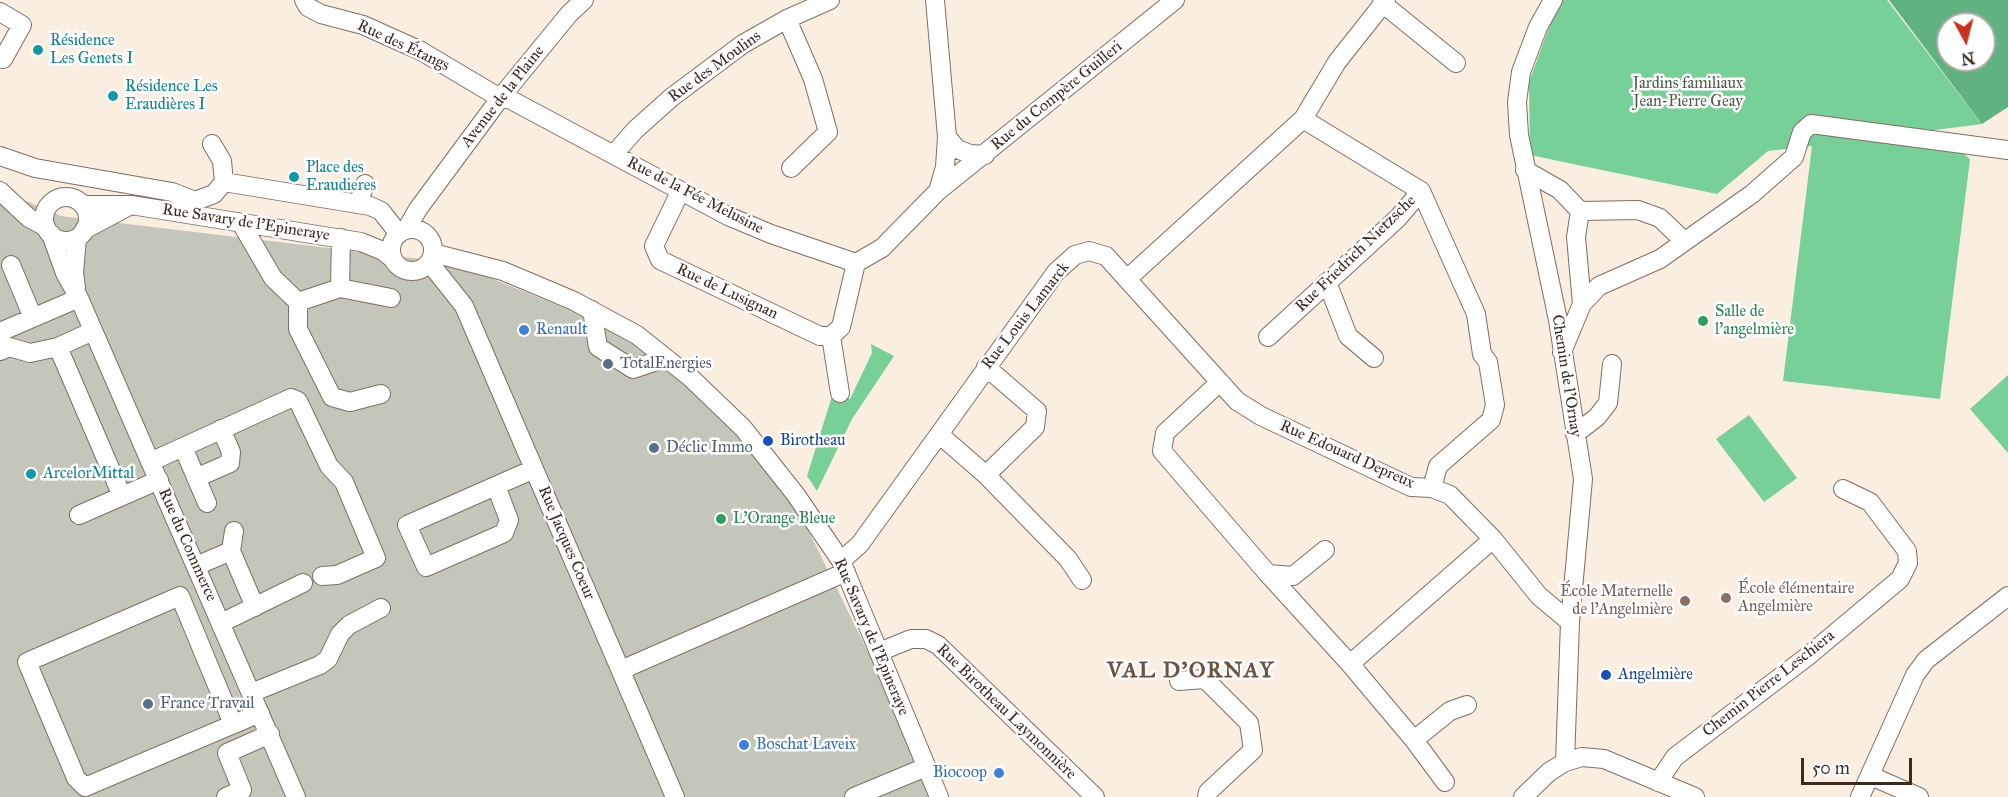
<!DOCTYPE html>
<meta charset="utf-8">
<style>
body{margin:0}
#map{position:relative;width:2008px;height:797px;overflow:hidden;background:#f9eee0;font-family:"IM FELL Great Primer",serif}
canvas{display:block}
.north{position:absolute;left:1936px;top:12px;width:60px;height:60px;box-sizing:border-box;background:#fff;border:2px solid #b1aaa5;border-radius:50%;rotate:173deg;font-size:16px;font-weight:700;line-height:24px;text-align:center;color:#3b2a1e}
.north::after{content:'';display:block;margin:auto;width:21px;height:27px;background:#c8321e;clip-path:polygon(50% 0,100% 100%,50% 72%,0 100%)}
.scale{position:absolute;left:1801px;top:758px;width:111px;height:27px;box-sizing:border-box;border:3px solid #3b2a1e;border-top:0;padding-left:8px;font-size:18px;line-height:21px;white-space:nowrap;color:#3b2a1e;-webkit-text-stroke:4px #fff;paint-order:stroke}
</style>
<div id="map">
<canvas width="2008" height="797"></canvas>
<div class="north">N</div>
<div class="scale">50 m</div>
</div>
<script>
const ctx = document.querySelector('canvas').getContext('2d');
ctx.lineJoin = 'round';
function fillPath(path, color) { ctx.fillStyle = color; ctx.fill(path, 'evenodd'); }
const shape = rows => new Path2D(rows.map(r => 'M' + r).join(''));
function stroke(path, color, width, dash) { ctx.strokeStyle = color; ctx.lineWidth = width; ctx.lineCap = dash ? 'butt' : 'round'; ctx.setLineDash(dash || []); ctx.stroke(path); }
function write(font, color, halo, rows, align = 'center') {
  ctx.font = font + ' "IM FELL Great Primer",serif'; ctx.lineWidth = 5; ctx.setLineDash([]); ctx.textBaseline = 'middle'; ctx.strokeStyle = halo; ctx.fillStyle = color; for (const [text, x, y, turn = 0] of rows) {
    ctx.save(); ctx.translate(x, y); ctx.rotate((+turn || 0) * Math.PI / 180); ctx.textAlign = isNaN(turn) ? turn : align; if (halo) ctx.strokeText(text, 0, 0); ctx.fillText(text, 0, 0); ctx.restore();
  }
}
fillPath(shape([
 [0,190,61,216,454,263,650,343,790,493,939,797,0,797]
]), '#c3c6b9');
fillPath(shape([
 [1559,0,1887,0,1982,124,1871,138,1959,150,1970,159,1940,399,1783,381,1812,146,1768,151,1717,194,1530,155,1529,82],
 [871,344,894,356,852,419,817,491,807,476,833,393,850,399,872,353],
 [2008,375,2008,453,1970,409],
 [1749,415,1797,478,1764,502,1716,439]
]), '#76d097');
fillPath(shape([
 [1889,0,2008,0,2008,107,1982,124],
 [1948,24,1984,24,1984,60,1948,60]
]), '#60b280');
const minor = shape([
 [304,0,308,7,321,14,363,25,421,51,495,95,511,100,728,216,771,234,856,263,841,327,831,336],
 [935,0,947,137],
 [1553,0,1538,27,1521,72,1517,102,1519,135,1558,320,1583,479,1570,622,1565,762],
 [1382,3,1456,63],
 [0,12,22,25,3,59,0,57],
 [787,19,813,79,828,132,791,168],
 [1303,119,1421,191],
 [212,144,222,161,224,182,370,206,381,211,399,234],
 [614,154,635,130,672,97,743,44,787,19,830,0],
 [0,156,35,168,172,192,195,201,214,194,224,182],
 [1525,170,1560,190,1580,211,1638,210,1660,218,1684,241],
 [0,191,29,218,46,227],
 [938,191,1175,0],
 [1421,191,1476,314,1482,354,1488,362,1495,405,1491,420,1438,466,1432,488],
 [680,192,654,246,660,260,820,336,831,336],
 '44 219a22 22 0 1 1 44 0a22 22 0 1 1-44 0Z',
 [358,204,365,184],
 [83,205,131,205,361,242,383,251,393,259],
 [1580,211,1576,237,1582,304],
 [241,223,273,278,298,302,340,288,391,298],
 '391 250a21 21 0 1 1 42 0a21 21 0 1 1-42 0Z',
 [84,230,129,206],
 [406,230,418,209,501,97,569,14,584,0],
 [51,234,65,273,79,298,296,797],
 [433,253,503,271,574,301,637,335,691,378,743,428,796,495,841,561,939,797],
 [429,262,464,306,675,797],
 [856,263,882,248,938,191,945,167,947,137,957,149,970,154,985,155],
 [11,265,33,318],
 [1127,279,1303,119,1337,62,1386,0],
 [1327,282,1348,336,1374,358],
 [76,288,74,272,77,238],
 [340,288,341,238],
 [298,302,298,329,332,397,350,402,381,394],
 [592,310,598,347,633,369,666,358],
 [0,332,79,298],
 [831,336,840,393],
 [1268,337,1398,218,1421,191],
 [58,347,122,496],
 [0,351,9,347,30,353,58,347,93,331],
 [1562,352,1582,304,1599,286,1660,259,1752,194,1794,157,1802,132,1811,124,2008,150],
 [1220,382,1165,433,1162,451,1268,574,1293,576,1325,550],
 [1575,434,1597,417,1608,403,1612,364],
 [940,435,986,475,1035,427,1037,411,986,367],
 [183,447,207,503],
 [150,462,291,398,298,401,329,466,344,482,376,558,337,575,322,576],
 [986,475,1068,559,1082,580],
 [196,478,230,463,231,452,221,429],
 [496,486,509,520,504,533,426,567,407,525,534,469],
 [79,515,159,480],
 [231,551,255,607],
 [841,561,860,544,1056,272,1075,255,1089,251,1106,256,1237,401,1261,416,1411,487,1432,488,1450,495,1493,539,1539,596,1570,622],
 [196,566,231,551,234,531],
 [1268,574,1350,664,1493,539],
 [221,623,303,583],
 [879,652,911,639,926,639,938,645,1095,797],
 [1350,664,1414,740,1445,782],
 [621,670,846,572],
 [1179,681,1205,679,1249,723,1253,750,1208,792,1207,797],
 [251,693,320,665,328,659,340,634,349,625,381,608],
 [233,724,180,596,27,662,76,778,85,787,260,713],
 [1414,740,1450,711,1467,705],
 [1871,776,1919,797],
 [1658,782,1675,757,1808,656,1900,579,1908,563,1907,551,1870,502,1843,489],
 [226,797,242,790,227,753,270,734],
 [854,797,926,767],
 [1523,797,1549,772,1565,762,1582,757,1604,759,1695,797],
 [1860,797,1915,675,1926,660,2008,596]
]);
stroke(minor, '#7e6f62', 20);
stroke(minor, '#fff', 18);
for (const [x, y, r, color] of [
 [38,50,6,"#0f9aa8"],
 [113,96,6,"#0f9aa8"],
 [294,177,6,"#0f9aa8"],
 [1703,321,6,"#2e9e5b"],
 [524,330,6,"#3f7fe0"],
 [608,364,6,"#5c6f8a"],
 [768,441,6,"#1a4fb4"],
 [654,448,6,"#5c6f8a"],
 [31,474,6,"#0f9aa8"],
 [721,519,6,"#2e9e5b"],
 [1726,598,6,"#8d6e63"],
 [1685,601,6,"#8d6e63"],
 [1606,675,6,"#1a4fb4"],
 [148,704,6,"#5c6f8a"],
 [744,745,6,"#3f7fe0"],
 [999,773,6,"#3f7fe0"]
]) { const dot = new Path2D(); dot.arc(x, y, r, 0, 2 * Math.PI); ctx.fillStyle = color; ctx.fill(dot); stroke(dot, '#fff', 2); }
write('16px', '#0d838f', '#fff', [
 ["Résidence",50,41],
 ["Les Genets I",50,59],
 ["Résidence Les",125,87],
 ["Eraudières I",125,105],
 ["Place des",306,168],
 ["Eraudieres",306,186],
 ["ArcelorMittal",43,474]
], 'left');
write('16px', '#3b2a1e', '#fff', [
 ["Rue des Étangs",403,46,25],
 ["Rue des Moulins",715,67,-36],
 ["Rue du Compère Guilleri",1057,96,-39],
 ["Avenue de la Plaine",503,97,-52],
 ["Rue de la Fée Melusine",695,196,27],
 ["Rue Savary de l'Epineraye",246,223,9],
 ["Rue Friedrich Nietzsche",1356,254,-44],
 ["Rue de Lusignan",727,292,25],
 ["Rue Louis Lamarck",1026,316,-52],
 ["Chemin de l'Ornay",1566,376,81],
 ["Rue Edouard Depreux",1347,455,24],
 ["Rue Jacques Coeur",566,543,67],
 ["Rue du Commerce",187,545,66],
 ["Rue Savary de l'Epineraye",871,637,67],
 ["Chemin Pierre Leschiera",1769,684,-38],
 ["Rue Birotheau Laymonnière",1006,712,44]
]);
write('16px', '#4d5c42', '#fff', [
 ["Jardins familiaux",1688,84],
 ["Jean-Pierre Geay",1688,102]
]);
write('16px', '#27864d', '#fff', [
 ["Salle de",1715,312],
 ["l'angelmière",1715,330],
 ["L'Orange Bleue",733,519]
], 'left');
write('16px', '#366cbe', '#fff', [
 ["Renault",536,330],
 ["Boschat Laveix",756,745],
 ["Biocoop",987,773,"right"]
], 'left');
write('16px', '#4e5e75', '#fff', [
 ["TotalEnergies",620,364],
 ["Déclic Immo",666,448],
 ["France Travail",160,704]
], 'left');
write('16px', '#164399', '#fff', [
 ["Birotheau",780,441],
 ["Angelmière",1618,675]
], 'left');
write('16px', '#785e54', '#fff', [
 ["École élémentaire",1738,589],
 ["Angelmière",1738,607],
 ["École Maternelle",1673,592,"right"],
 ["de l'Angelmière",1673,610,"right"]
], 'left');
ctx.letterSpacing = '1.5px';
write('bold 22px', '#6c5540', '#fff', [
 ["VAL D'ORNAY",1191,672]
]);
ctx.letterSpacing = '0px';
</script>
